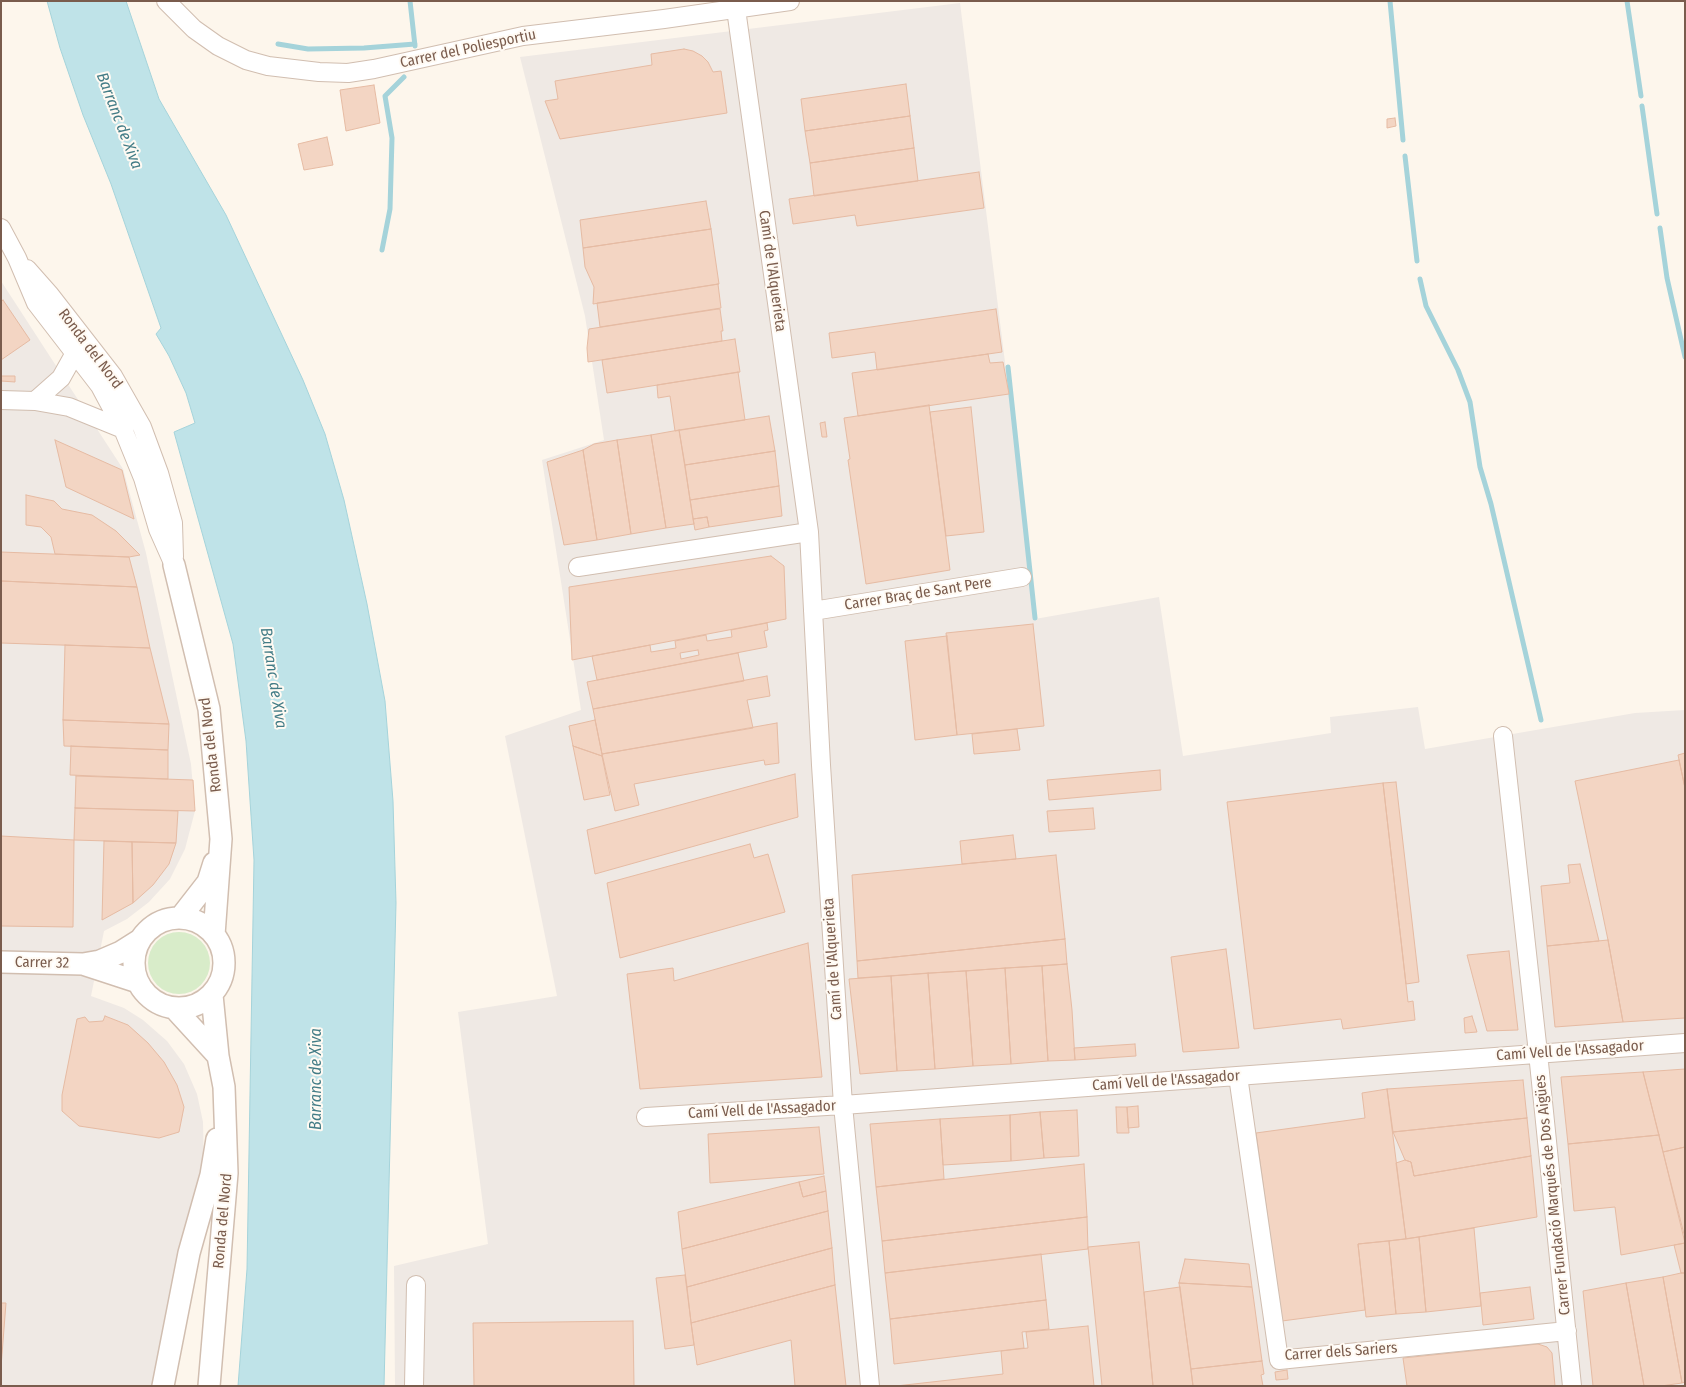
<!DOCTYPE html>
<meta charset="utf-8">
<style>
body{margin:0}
#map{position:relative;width:1686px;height:1387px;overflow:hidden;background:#fdf6ec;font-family:"Fira Sans Condensed",sans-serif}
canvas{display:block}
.frame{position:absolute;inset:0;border:2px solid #7a5c4d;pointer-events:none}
</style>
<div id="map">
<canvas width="1686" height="1387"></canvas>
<div class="frame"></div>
</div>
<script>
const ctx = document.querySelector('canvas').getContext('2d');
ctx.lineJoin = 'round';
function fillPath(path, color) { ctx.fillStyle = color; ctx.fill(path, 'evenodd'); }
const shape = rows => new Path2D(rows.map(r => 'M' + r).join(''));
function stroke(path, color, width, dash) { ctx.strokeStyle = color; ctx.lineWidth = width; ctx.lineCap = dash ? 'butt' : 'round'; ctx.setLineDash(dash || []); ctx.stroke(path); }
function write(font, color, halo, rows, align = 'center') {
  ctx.font = font + ' "Fira Sans Condensed",sans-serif'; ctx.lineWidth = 4; ctx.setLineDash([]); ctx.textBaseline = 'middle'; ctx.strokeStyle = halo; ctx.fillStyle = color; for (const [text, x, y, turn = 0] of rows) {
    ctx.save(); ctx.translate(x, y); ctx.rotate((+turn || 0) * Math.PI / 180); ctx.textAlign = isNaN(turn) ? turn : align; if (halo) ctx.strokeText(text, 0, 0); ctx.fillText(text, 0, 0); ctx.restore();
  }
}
fillPath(shape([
 [960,3,1009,394,1035,619,1159,597,1183,756,1331,733,1330,717,1418,707,1425,749,1635,713,1685,710,1685,1386,395,1386,394,1266,488,1244,458,1012,557,996,505,736,581,710,542,460,604,440,585,316,520,57],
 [1,281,123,469,146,553,191,764,195,811,185,849,170,879,149,902,127,919,104,931,91,996,124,1008,143,1020,167,1041,184,1064,197,1094,203,1122,204,1170,154,1386,1,1386]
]), '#efe9e4');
fillPath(shape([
 '148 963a31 31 0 1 1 62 0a31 31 0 1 1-62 0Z'
]), '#d8ecc9');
const water = shape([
 [47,1,126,1,159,99,226,215,303,380,325,434,344,500,367,604,385,701,393,801,396,903,384,1386,238,1386,247,1269,254,860,246,741,233,644,174,432,195,423,186,393,169,356,156,334,161,328,111,184,83,115,60,48,47,1]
]);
fillPath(water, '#bfe3e8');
stroke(water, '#a5d3da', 1);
stroke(shape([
 [410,1,415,46],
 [1390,1,1403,140],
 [1627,1,1641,96],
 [278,44,308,49,364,48,415,44],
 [1642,106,1657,214],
 [1405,156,1417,261],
 [1660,228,1667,278,1685,357],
 [382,250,390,209,392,138,385,96,404,77],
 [1420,279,1426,306,1458,370,1470,402,1480,467,1491,504,1541,720],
 [1008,367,1035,618]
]), '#a5d3da', 5);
const building = shape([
 [684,49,693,51,702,56,708,62,713,72,721,71,727,113,560,139,545,101,558,99,555,81,652,65,651,54,684,49],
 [906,84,910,116,805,131,801,99,906,84],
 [374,85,380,123,346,131,340,90,374,85],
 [910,116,914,148,810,163,805,131,910,116],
 [1395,118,1396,126,1387,128,1387,119,1395,118],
 [327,137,333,165,304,170,298,144,327,137],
 [914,148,918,181,814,196,810,163,914,148],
 [979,172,984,208,857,226,855,215,793,224,789,199,979,172],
 [706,201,711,229,583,248,580,220,706,201],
 [711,229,719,284,593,304,594,287,585,267,583,248,711,229],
 [718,284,721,308,600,327,597,303,718,284],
 [3,300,30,340,1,360,1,302,3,300],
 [718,309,720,309,723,331,721,331,722,341,588,362,587,348,589,329,718,309],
 [996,309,1002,352,877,370,875,352,832,358,829,333,996,309],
 [735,339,740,372,607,393,602,360,735,339],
 [988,354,990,363,1003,362,1009,394,858,416,852,373,988,354],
 [738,372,745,420,675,431,670,396,658,398,657,385,738,372],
 [1,376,15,376,15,382,1,381,1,376],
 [929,405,950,570,866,584,848,460,850,459,844,418,929,405],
 [971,407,984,532,946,536,930,412,971,407],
 [769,416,775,451,685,465,679,430,769,416],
 [825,422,827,437,822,437,820,423,825,422],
 [679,430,694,524,666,528,651,435,679,430],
 [651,435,666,528,631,534,617,440,651,435],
 [55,440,122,470,134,519,66,487,55,440],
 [617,440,631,534,597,540,583,450,594,444,617,440],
 [583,450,597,540,564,545,547,462,583,450],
 [775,451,779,486,690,500,685,465,775,451],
 [779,486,782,516,709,527,707,517,693,519,690,500,779,486],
 [26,495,54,501,62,509,92,515,116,531,140,555,129,557,55,554,51,537,41,527,26,525,26,495],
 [707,517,709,527,695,530,693,519,707,517],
 [1,552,129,557,137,587,1,581,1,552],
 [771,556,784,566,786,619,572,660,569,587,771,556],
 [1,581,137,587,150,648,1,643,1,581],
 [767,623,768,630,764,631,767,647,597,680,592,656,650,645,651,652,676,648,675,641,706,635,707,641,732,637,731,630,767,623],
 [698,650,699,655,681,659,680,653,698,650],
 [1033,624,1044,726,957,735,946,633,1033,624],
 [947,636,957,735,915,740,905,641,947,636],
 [65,645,150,648,169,724,63,720,65,645],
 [738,653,744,681,593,709,587,682,738,653],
 [767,676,770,696,747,700,753,728,602,754,593,709,767,676],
 [63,720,169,724,168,750,64,746,63,720],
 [595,720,602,754,602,756,573,746,569,726,595,720],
 [777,723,779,763,765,765,764,760,634,784,639,805,615,811,602,754,777,723],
 [1017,729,1020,750,974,754,972,734,1017,729],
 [71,746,168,750,168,779,70,775,71,746],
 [573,746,602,756,610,795,584,800,573,746],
 [1685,753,1685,788,1678,755,1685,753],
 [1679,760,1685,788,1685,1018,1623,1022,1608,940,1575,781,1679,760],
 [1160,770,1161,790,1049,800,1047,780,1160,770],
 [795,774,798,817,595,874,587,830,795,774],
 [76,776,193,780,195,811,75,808,76,776],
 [1396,782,1419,982,1406,984,1383,783,1396,782],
 [1383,783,1408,1002,1413,1001,1415,1020,1343,1029,1341,1019,1254,1029,1227,802,1383,783],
 [75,808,178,811,176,843,74,840,75,808],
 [1093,808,1095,829,1049,832,1047,811,1093,808],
 [1013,835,1016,859,962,864,960,841,1013,835],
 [1,836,74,840,73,927,1,926,1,836],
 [104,841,132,842,133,903,102,920,104,841],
 [132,842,176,843,169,864,153,885,133,903,132,842],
 [750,844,754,858,768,854,785,912,620,958,607,883,750,844],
 [1056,855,1065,939,857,961,852,875,1056,855],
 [1580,864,1599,941,1547,946,1541,886,1570,883,1568,865,1580,864],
 [1065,939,1067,964,858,978,857,961,1065,939],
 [1608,940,1623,1022,1555,1027,1547,946,1608,940],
 [808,943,822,1077,640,1089,627,974,673,968,674,981,808,943],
 [1226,949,1239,1048,1183,1052,1171,957,1226,949],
 [1509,951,1518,1030,1487,1031,1467,955,1509,951],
 [1067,964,1072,1010,1075,1060,1048,1061,1042,966,1067,964],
 [1042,966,1048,1061,1011,1064,1005,968,1042,966],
 [1005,968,1011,1064,973,1066,966,971,1005,968],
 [966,971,973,1066,935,1069,928,973,966,971],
 [928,973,935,1069,897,1071,891,976,928,973],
 [891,976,897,1071,860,1074,849,979,891,976],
 [105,1016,128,1025,148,1043,164,1062,177,1085,184,1107,179,1132,159,1138,79,1126,62,1111,62,1095,77,1019,85,1017,89,1022,103,1021,105,1016],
 [1472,1016,1477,1032,1465,1033,1464,1018,1472,1016],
 [1135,1044,1136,1056,1075,1060,1074,1048,1135,1044],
 [1685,1069,1685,1147,1663,1152,1643,1072,1685,1069],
 [1643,1072,1659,1135,1568,1144,1561,1077,1643,1072],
 [1523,1080,1527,1118,1393,1132,1387,1089,1523,1080],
 [1387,1089,1406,1239,1358,1244,1365,1310,1282,1321,1256,1133,1365,1118,1362,1093,1387,1089],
 [1138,1106,1139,1127,1128,1128,1127,1107,1138,1106],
 [1116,1107,1127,1107,1129,1133,1117,1133,1116,1107],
 [1077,1110,1079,1156,1044,1158,1040,1112,1077,1110],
 [1040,1112,1044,1158,1011,1161,1010,1115,1040,1112],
 [1010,1115,1011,1161,943,1165,940,1119,1010,1115],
 [1527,1118,1531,1156,1414,1176,1411,1162,1405,1160,1393,1132,1527,1118],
 [940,1119,944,1179,876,1187,870,1124,940,1119],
 [819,1127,824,1174,710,1183,708,1134,819,1127],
 [1659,1135,1685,1243,1621,1255,1615,1207,1574,1211,1568,1144,1659,1135],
 [1685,1147,1685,1238,1663,1152,1685,1147],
 [1531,1156,1537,1217,1406,1239,1396,1163,1405,1160,1411,1162,1414,1176,1531,1156],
 [1084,1164,1087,1217,882,1241,876,1187,1084,1164],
 [824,1176,826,1191,803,1197,799,1182,824,1176],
 [799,1182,803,1197,826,1191,828,1211,682,1249,678,1212,799,1182],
 [828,1211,832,1248,687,1287,682,1249,828,1211],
 [1087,1217,1088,1249,885,1273,882,1241,1087,1217],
 [1474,1228,1481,1306,1426,1312,1419,1237,1474,1228],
 [1419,1237,1426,1312,1396,1314,1389,1241,1419,1237],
 [1389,1241,1396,1314,1366,1317,1358,1244,1389,1241],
 [1139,1242,1153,1386,1102,1386,1088,1247,1139,1242],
 [1685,1243,1685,1273,1681,1273,1674,1245,1685,1243],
 [832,1248,835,1285,691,1323,687,1287,832,1248],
 [1041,1254,1046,1300,890,1319,885,1273,1041,1254],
 [1185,1259,1249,1264,1252,1287,1179,1283,1185,1259],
 [1681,1273,1685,1273,1685,1382,1682,1383,1663,1277,1681,1273],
 [685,1275,694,1345,665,1349,656,1278,685,1275],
 [1663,1277,1682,1383,1661,1386,1644,1386,1626,1283,1663,1277],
 [1179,1283,1252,1287,1262,1361,1191,1369,1179,1283],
 [1626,1283,1644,1386,1593,1386,1583,1291,1626,1283],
 [835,1285,846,1386,795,1386,791,1340,697,1365,691,1323,835,1285],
 [1180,1287,1193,1386,1153,1386,1144,1292,1180,1287],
 [1530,1287,1534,1319,1483,1325,1480,1293,1530,1287],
 [1046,1300,1049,1329,1022,1332,1024,1348,894,1364,890,1319,1046,1300],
 [1,1303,6,1303,1,1367,1,1303],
 [633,1321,634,1386,474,1386,473,1323,633,1321],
 [1088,1326,1094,1386,896,1386,1003,1374,1001,1351,1028,1348,1026,1332,1088,1326],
 [1538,1344,1547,1347,1552,1353,1555,1386,1407,1386,1403,1358,1538,1344],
 [1262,1361,1264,1374,1261,1375,1263,1386,1193,1386,1191,1369,1262,1361],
 [1287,1370,1288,1379,1276,1380,1275,1372,1287,1370]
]);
fillPath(building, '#f3d5c3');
stroke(building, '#e6bba3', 1);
const minor = shape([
 [166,1,194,29,218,46,246,60,268,66,319,72,348,73,374,69,523,36,664,19,790,1],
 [736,9,809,532,821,765,843,1105,870,1386],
 [1,228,17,258,36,303,100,386,123,429,143,478,158,529,174,565],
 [27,269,50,295,113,376,142,427,159,473,173,523,174,557],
 [1,400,35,401,69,407,123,429],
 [35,401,61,378,75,353],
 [578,567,809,532],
 [813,611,1022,577],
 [1503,736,1538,1053,1572,1386],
 [1238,1076,1279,1360,1567,1331],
 [646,1117,843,1105,1685,1043],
 [414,1386,416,1285]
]);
const tertiary = shape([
 [174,565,209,709,221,839,214,935],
 '134 963a45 45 0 1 1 90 0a45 45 0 1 1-90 0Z',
 [180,918,208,882,214,863],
 [1,962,83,964,100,961,121,952,140,940],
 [83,964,138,982],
 [175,1009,218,1056],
 [163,1386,189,1253,211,1175,217,1139],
 [209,1386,227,1173,224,1087,218,1056,212,995]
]);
stroke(minor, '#d1beb0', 20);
stroke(tertiary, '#d1beb0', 24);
stroke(minor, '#fff', 18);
stroke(tertiary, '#fff', 21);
write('15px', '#7a5c4d', '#fffaf3', [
 ["Carrer del Poliesportiu",468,49,-12],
 ["Camí de l'Alquerieta",772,271,82],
 ["Ronda del Nord",90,349,53],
 ["Carrer Braç de Sant Pere",918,594,-9],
 ["Ronda del Nord",211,745,-97],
 ["Camí de l'Alquerieta",833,959,-94],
 ["Carrer 32",42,963,1],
 ["Camí Vell de l'Assagador",1570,1051,-4],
 ["Camí Vell de l'Assagador",1166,1081,-4],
 ["Camí Vell de l'Assagador",762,1110,-3],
 ["Carrer Fundació Marqués de Dos Aigües",1553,1195,-96],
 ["Ronda del Nord",223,1221,-85],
 ["Carrer dels Sariers",1341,1352,-4]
]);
write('italic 16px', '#437c86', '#fffaf3', [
 ["Barranc de Xiva",119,121,69],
 ["Barranc de Xiva",273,678,81],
 ["Barranc de Xiva",317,1079,-90]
]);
</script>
